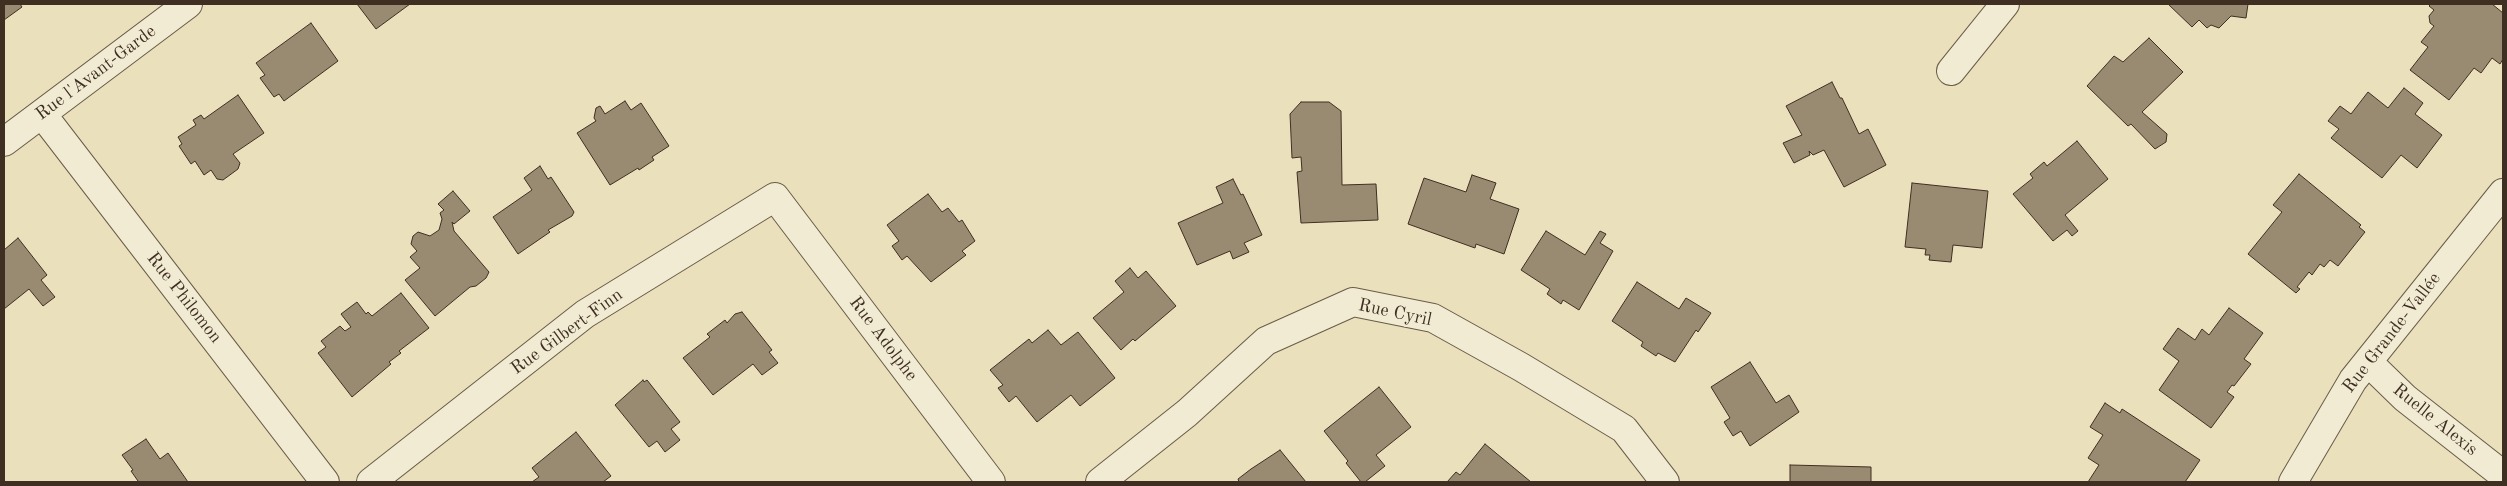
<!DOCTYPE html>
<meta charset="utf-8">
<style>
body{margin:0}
#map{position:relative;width:2507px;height:486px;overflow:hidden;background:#eae0bc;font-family:"Old Standard TT",serif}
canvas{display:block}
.frame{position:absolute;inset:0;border:5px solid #3f2f22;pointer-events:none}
</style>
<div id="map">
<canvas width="2507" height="486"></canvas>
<div class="frame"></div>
</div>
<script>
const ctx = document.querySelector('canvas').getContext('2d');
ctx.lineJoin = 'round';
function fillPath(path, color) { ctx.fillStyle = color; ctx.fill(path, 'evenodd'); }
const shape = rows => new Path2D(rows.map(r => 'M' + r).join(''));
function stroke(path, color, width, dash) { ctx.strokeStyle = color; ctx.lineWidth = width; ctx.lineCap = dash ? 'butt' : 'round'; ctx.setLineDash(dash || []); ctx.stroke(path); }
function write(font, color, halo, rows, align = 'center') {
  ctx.font = font + ' "Old Standard TT",serif'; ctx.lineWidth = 5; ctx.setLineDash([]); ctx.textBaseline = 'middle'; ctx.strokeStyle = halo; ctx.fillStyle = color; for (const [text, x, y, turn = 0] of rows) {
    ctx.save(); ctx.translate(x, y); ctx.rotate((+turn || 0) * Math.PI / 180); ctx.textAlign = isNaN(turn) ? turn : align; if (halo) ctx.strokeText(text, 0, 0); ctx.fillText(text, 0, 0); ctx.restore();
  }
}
const building = shape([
 [4,4,20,4,22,7,4,20,4,4],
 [357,4,410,4,376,29,357,4],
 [2168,4,2248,4,2246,18,2231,16,2219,28,2211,25,2207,28,2199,20,2192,27,2168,4],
 [2431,4,2492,4,2503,13,2503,59,2500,64,2492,58,2481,73,2474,68,2449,100,2410,70,2428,47,2421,42,2434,26,2430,23,2429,16,2434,10,2429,6,2431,4],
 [311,23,338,61,284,101,279,94,274,97,260,78,265,75,256,63,311,23],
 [2149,38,2183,72,2142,112,2167,134,2166,142,2155,149,2131,124,2128,126,2087,86,2114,56,2123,62,2149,38],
 [1832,82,1840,98,1842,98,1859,134,1868,129,1886,165,1844,187,1824,150,1813,155,1809,151,1810,155,1794,163,1783,143,1802,135,1786,106,1832,82],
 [2404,88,2423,103,2415,114,2442,135,2417,168,2401,155,2382,178,2331,138,2339,129,2328,121,2340,106,2351,114,2368,92,2388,108,2404,88],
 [238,95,264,133,233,154,240,163,238,169,223,180,217,179,211,170,204,175,195,161,191,164,179,146,182,144,178,137,196,125,193,120,201,115,204,119,238,95],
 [625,101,631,110,641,103,669,146,652,157,654,160,639,170,638,168,610,185,577,133,596,121,594,118,596,108,600,106,605,114,625,101],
 [1301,102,1329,102,1341,111,1342,185,1376,184,1378,220,1301,223,1297,172,1302,171,1301,157,1292,158,1290,114,1301,102],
 [2077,141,2108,179,2065,215,2078,231,2072,236,2067,230,2053,241,2013,194,2033,178,2030,174,2044,162,2047,166,2077,141],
 [540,166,548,179,551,177,574,212,572,216,548,230,550,232,518,254,493,217,532,190,524,178,540,166],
 [2299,174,2361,225,2359,227,2365,232,2338,266,2330,260,2324,267,2320,264,2312,275,2309,272,2297,287,2300,289,2296,293,2248,254,2282,212,2273,205,2299,174],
 [1472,175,1496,183,1490,199,1519,209,1504,254,1476,244,1475,248,1408,224,1424,178,1466,192,1472,175],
 [1233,179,1241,195,1243,194,1262,235,1244,243,1249,252,1233,259,1230,251,1197,265,1178,223,1223,203,1216,187,1233,179],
 [1912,183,1988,191,1982,248,1953,245,1951,262,1929,260,1930,255,1925,255,1926,249,1905,247,1912,183],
 [453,191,470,211,454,224,452,222,454,231,489,272,486,278,476,286,470,287,435,316,405,280,420,268,410,257,417,251,411,244,413,236,418,232,430,236,439,230,442,219,440,213,444,210,438,204,453,191],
 [928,194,942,212,948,208,959,222,962,220,975,241,962,251,966,255,931,282,907,256,902,260,892,246,899,241,887,225,928,194],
 [1546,231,1585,255,1600,231,1606,234,1600,243,1613,251,1579,310,1563,300,1561,304,1547,294,1550,289,1521,270,1546,231],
 [18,238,47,275,41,280,55,297,43,306,29,289,4,309,4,250,18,238],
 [1130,268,1138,278,1146,271,1176,306,1135,341,1133,339,1121,350,1093,318,1124,292,1115,281,1130,268],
 [1637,282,1679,309,1686,298,1711,313,1698,332,1696,330,1675,362,1658,353,1656,356,1641,346,1643,342,1612,321,1637,282],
 [401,293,429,328,399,351,401,353,389,362,391,364,352,397,318,353,326,347,321,341,340,326,345,331,351,327,341,314,357,302,366,314,368,312,372,316,401,293],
 [2229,308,2263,333,2244,359,2251,364,2234,386,2232,385,2227,392,2234,397,2211,428,2159,390,2179,361,2163,349,2178,328,2195,340,2202,329,2209,335,2229,308],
 [742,312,772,350,769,352,778,363,762,375,753,364,713,395,683,358,710,337,707,334,725,320,727,323,735,314,742,312],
 [1048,330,1061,345,1078,332,1115,378,1080,406,1071,395,1037,422,1016,396,1009,402,998,388,1003,385,990,370,1029,339,1032,343,1048,330],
 [1750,362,1776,403,1789,395,1799,412,1750,446,1741,431,1733,436,1724,422,1730,418,1711,387,1750,362],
 [643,380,644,382,647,380,680,422,671,429,680,440,665,452,657,441,649,447,615,405,643,380],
 [1379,387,1411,427,1376,455,1385,466,1365,482,1361,482,1346,463,1348,461,1324,431,1379,387],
 [2105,403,2120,413,2122,409,2200,460,2185,482,2088,482,2099,465,2088,458,2103,435,2090,427,2105,403],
 [576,432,611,476,603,482,532,482,539,477,532,468,576,432],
 [146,439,160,459,168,453,188,482,137,482,138,481,131,471,133,470,122,455,146,439],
 [1485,444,1531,482,1447,482,1456,472,1460,475,1485,444],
 [1280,450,1306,482,1239,482,1238,479,1251,469,1280,450],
 [1790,465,1871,467,1871,482,1790,482,1790,465]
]);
fillPath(building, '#988b72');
stroke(building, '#3f2f22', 1);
const minor = shape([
 [1951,71,2005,4],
 [42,114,325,482],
 [4,142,188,4],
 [2368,362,2405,398,2503,475],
 [371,482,585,314,775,197,991,482],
 [1100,482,1187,413,1266,341,1353,302,1433,318,1521,367,1624,429,1665,482],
 [2293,482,2353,380,2503,193]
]);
stroke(minor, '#6a5b48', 30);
stroke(minor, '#f1ebd3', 28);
write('18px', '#3f2f22', '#f1ebd3', [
 ["Rue l'Avant-Garde",96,73,-37],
 ["Rue Philomon",184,298,52],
 ["Rue Cyril",1395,313,12],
 ["Rue Gilbert-Finn",567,332,-36],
 ["Rue Grande-Vallée",2392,333,-52],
 ["Rue Adolphe",883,339,53],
 ["Ruelle Alexis",2435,420,39]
]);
</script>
